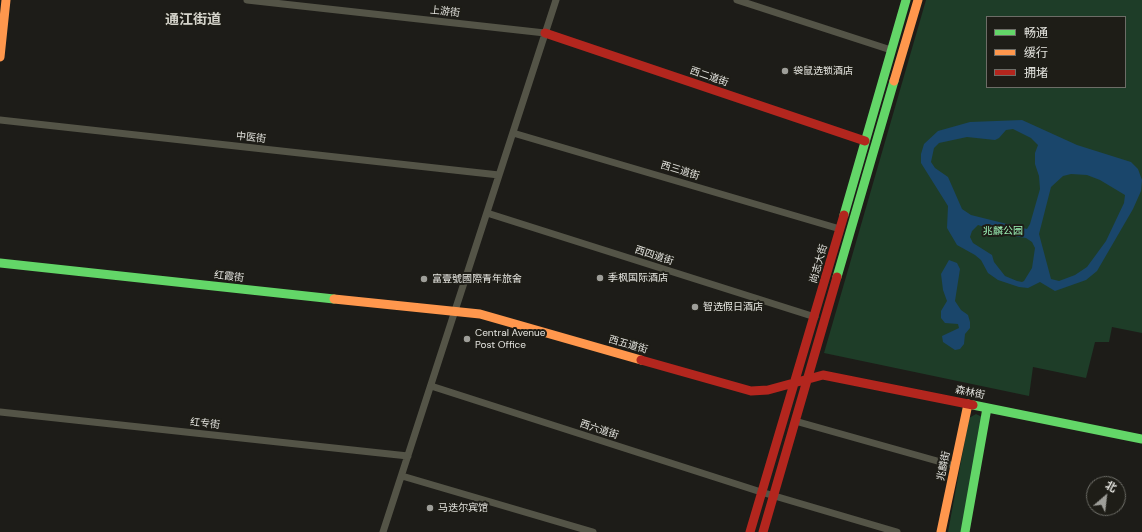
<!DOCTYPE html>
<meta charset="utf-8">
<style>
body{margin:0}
#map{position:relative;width:1142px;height:532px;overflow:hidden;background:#1d1c18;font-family:"DM Sans","Noto Sans SC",sans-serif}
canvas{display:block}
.legend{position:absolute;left:986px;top:16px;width:140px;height:72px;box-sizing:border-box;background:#1e1d17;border:1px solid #6d6d67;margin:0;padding:5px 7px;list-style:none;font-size:12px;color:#e4e4df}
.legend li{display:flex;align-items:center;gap:8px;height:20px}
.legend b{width:20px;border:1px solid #6d6d67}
.north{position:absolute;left:1086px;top:476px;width:40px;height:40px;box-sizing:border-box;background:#1e1d17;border:1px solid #6d6d67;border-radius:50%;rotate:28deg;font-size:11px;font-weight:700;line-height:16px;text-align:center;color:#e4e4df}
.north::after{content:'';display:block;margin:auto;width:14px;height:18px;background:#9e9e99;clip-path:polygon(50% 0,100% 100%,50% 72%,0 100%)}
</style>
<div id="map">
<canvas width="1142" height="532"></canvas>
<ul class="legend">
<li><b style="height:5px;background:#63d668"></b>畅通</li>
<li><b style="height:5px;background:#ff974d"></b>缓行</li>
<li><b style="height:5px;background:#b3261e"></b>拥堵</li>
</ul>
<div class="north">北</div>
</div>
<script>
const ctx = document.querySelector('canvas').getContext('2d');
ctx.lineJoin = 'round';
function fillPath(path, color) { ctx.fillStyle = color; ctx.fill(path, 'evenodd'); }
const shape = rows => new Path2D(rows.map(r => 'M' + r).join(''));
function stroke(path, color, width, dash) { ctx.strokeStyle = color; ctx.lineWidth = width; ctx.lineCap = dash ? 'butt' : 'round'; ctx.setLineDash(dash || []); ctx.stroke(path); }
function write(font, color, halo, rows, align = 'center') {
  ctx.font = font + ' "DM Sans","Noto Sans SC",sans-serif'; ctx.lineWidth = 4; ctx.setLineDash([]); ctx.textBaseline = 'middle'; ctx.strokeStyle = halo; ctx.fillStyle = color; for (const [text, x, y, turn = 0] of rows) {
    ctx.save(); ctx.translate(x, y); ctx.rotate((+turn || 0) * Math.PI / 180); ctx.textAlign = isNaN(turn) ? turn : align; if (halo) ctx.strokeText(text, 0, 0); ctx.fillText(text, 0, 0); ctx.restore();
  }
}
fillPath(shape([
 [926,0,1142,0,1142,333,1112,327,1109,342,1095,342,1086,378,1033,367,1029,396,824,353],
 [987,17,1125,17,1125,87,987,87],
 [976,414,982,417,961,532,948,532,969,418]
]), '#1e3d28');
fillPath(shape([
 [1022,120,1077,145,1131,162,1138,169,1142,180,1141,191,1133,209,1097,271,1086,280,1055,291,1040,282,1028,288,1019,287,998,280,988,273,981,260,975,255,957,245,947,228,948,206,921,163,921,154,924,144,938,131,970,122],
 [1013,129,1031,138,1038,145,1035,153,1035,164,1039,176,1040,189,1030,224,1027,229,971,215,962,209,948,177,935,168,931,162,934,148,939,143,967,137,995,140,999,138,1006,130],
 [1071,174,1087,175,1100,180,1125,195,1124,203,1106,241,1087,267,1075,275,1059,281,1051,279,1039,234,1051,187,1063,176],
 [978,225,1014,236,1026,238,1032,242,1035,248,1032,268,1024,281,1022,282,1017,281,1005,276,994,262,992,255,973,243,970,237,972,231],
 [949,260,957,263,960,269,955,301,961,310,968,315,970,322,970,328,965,334,964,344,960,349,955,350,943,342,942,336,959,328,958,324,945,323,941,318,941,311,947,301,943,290,941,274]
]), '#1a466b');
stroke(shape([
 [247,0,545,33],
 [737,0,891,50],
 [0,120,499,175],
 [513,133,840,229],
 [487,213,815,317],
 [431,386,761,492,897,532],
 [0,412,408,456],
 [795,421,955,466],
 [402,476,593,532],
 [383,532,556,0]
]), '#545447', 7);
stroke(shape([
 [844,215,906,0],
 [0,263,334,299],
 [837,277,894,81],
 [973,405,1142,439],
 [965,532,987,408]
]), '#63d668', 9);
stroke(shape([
 [0,57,6,0],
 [894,81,918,0],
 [334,299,480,314,641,360],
 [941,532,968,404]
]), '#ff974d', 9);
stroke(shape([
 [545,33,865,141],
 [641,360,751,391,768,390,823,375,973,405],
 [750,532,844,215],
 [763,532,837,277]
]), '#b3261e', 9);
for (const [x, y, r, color] of [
 [785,71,4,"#9e9e99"],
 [600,278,4,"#9e9e99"],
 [424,279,4,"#9e9e99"],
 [695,307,4,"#9e9e99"],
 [467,339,4,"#9e9e99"],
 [430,508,4,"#9e9e99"]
]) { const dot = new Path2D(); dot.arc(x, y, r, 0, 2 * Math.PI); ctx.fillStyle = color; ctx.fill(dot); stroke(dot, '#1e1d17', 1.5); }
write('10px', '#e4e4df', '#1e1d17', [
 ["上游街",445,12,6],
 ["西二道街",709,77,19],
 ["中医街",251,138,6],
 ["西三道街",680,171,17],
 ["西四道街",654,256,18],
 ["尚志大街",819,264,-74],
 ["红霞街",229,277,6],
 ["西五道街",628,345,16],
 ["森林街",970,393,12],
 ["红专街",205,424,6],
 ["西六道街",599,430,18],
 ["兆麟街",944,466,-78]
]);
write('10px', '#e4e4df', '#1e1d17', [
 ["袋鼠选锁酒店",793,71],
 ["季枫国际酒店",608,278],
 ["富壹號國際青年旅舍",432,279],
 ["智选假日酒店",703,307],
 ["Central Avenue",475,333],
 ["Post Office",475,345],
 ["马迭尔宾馆",438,508]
], 'left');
write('10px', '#9df3b7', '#1e1d17', [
 ["兆麟公园",1003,231]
]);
write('bold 14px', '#d4d3ca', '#1e1d17', [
 ["通江街道",193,20]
]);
</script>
